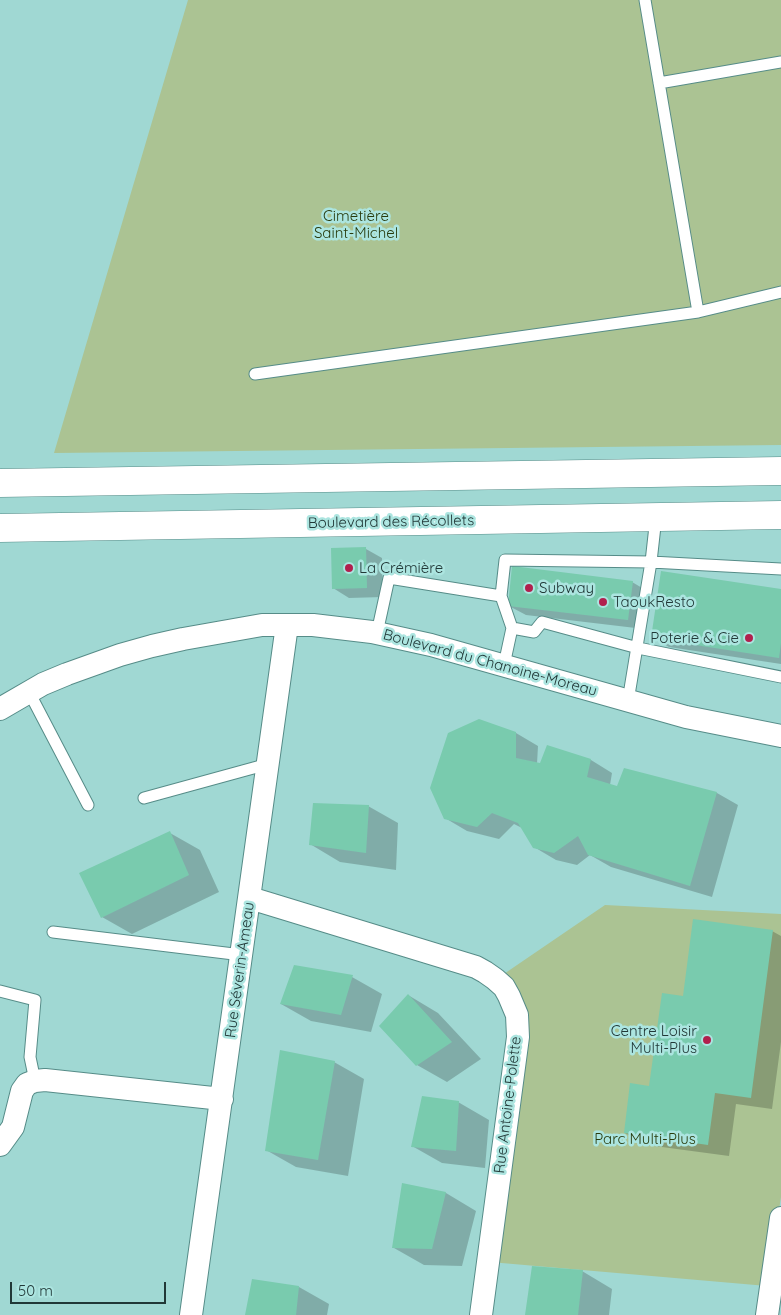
<!DOCTYPE html>
<meta charset="utf-8">
<style>
body{margin:0}
#map{position:relative;width:781px;height:1315px;overflow:hidden;background:#a0d8d3;font-family:Quicksand,sans-serif}
canvas{display:block}
.scale{position:absolute;left:10px;top:1282px;width:156px;height:22px;box-sizing:border-box;border:2px solid #213837;border-top:0;padding-left:6px;font-size:15px;line-height:18px;white-space:nowrap;color:#213837;-webkit-text-stroke:4px #ace5e0;paint-order:stroke}
</style>
<div id="map">
<canvas width="781" height="1315"></canvas>
<div class="scale">50 m</div>
</div>
<script>
const ctx = document.querySelector('canvas').getContext('2d');
ctx.lineJoin = 'round';
function fillPath(path, color) { ctx.fillStyle = color; ctx.fill(path, 'evenodd'); }
const shape = rows => new Path2D(rows.map(r => 'M' + r).join(''));
function stroke(path, color, width, dash) { ctx.strokeStyle = color; ctx.lineWidth = width; ctx.lineCap = dash ? 'butt' : 'round'; ctx.setLineDash(dash || []); ctx.stroke(path); }
function write(font, color, halo, rows, align = 'center') {
  ctx.font = font + ' Quicksand,sans-serif'; ctx.lineWidth = 5; ctx.setLineDash([]); ctx.textBaseline = 'middle'; ctx.strokeStyle = halo; ctx.fillStyle = color; for (const [text, x, y, turn = 0] of rows) {
    ctx.save(); ctx.translate(x, y); ctx.rotate((+turn || 0) * Math.PI / 180); ctx.textAlign = isNaN(turn) ? turn : align; if (halo) ctx.strokeText(text, 0, 0); ctx.fillText(text, 0, 0); ctx.restore();
  }
}
fillPath(shape([
 [188,0,781,0,781,445,54,453],
 [605,905,781,914,781,1197,767,1286,490,1262,522,1038,498,978]
]), '#abc393');
fillPath(shape([
 [366,549,382,558,383,597,349,598,333,588],
 [632,582,649,592,644,629,526,615,509,606],
 [781,591,781,664,669,647,652,637],
 [516,733,538,746,537,764,591,760,612,773,610,785,618,788,717,793,738,805,712,897,611,867,590,855,577,865,556,860,534,847,522,828,514,824,499,839,467,831,445,818],
 [368,806,398,823,396,870,340,862,310,844],
 [170,833,200,850,219,892,132,934,102,917],
 [772,931,781,936,781,1042,772,1109,736,1104,729,1156,647,1145,625,1133,651,1087],
 [352,977,382,994,371,1032,311,1021,281,1004],
 [408,995,438,1013,481,1059,447,1082,417,1065],
 [334,1062,364,1079,348,1176,296,1167,266,1150],
 [458,1102,489,1120,485,1168,442,1163,412,1146],
 [403,1185,446,1193,476,1211,462,1266,424,1265,394,1248],
 [582,1271,612,1289,609,1315,527,1315],
 [299,1287,329,1304,327,1315,246,1315]
]), '#0003');
fillPath(shape([
 [366,547,367,588,332,589,331,548],
 [512,566,633,581,628,620,508,606],
 [661,571,781,589,781,643,779,658,651,638],
 [479,719,516,732,516,758,540,763,547,745,591,759,587,777,617,786,624,768,717,792,690,886,588,855,578,836,554,853,533,848,518,823,492,813,477,827,444,819,430,788,448,733],
 [313,803,369,805,366,853,309,845],
 [170,831,189,875,101,918,79,873],
 [693,919,773,930,751,1098,715,1093,708,1145,624,1133,630,1083,649,1086,662,993,683,996],
 [294,965,353,975,341,1015,280,1004],
 [408,994,452,1042,416,1066,379,1026],
 [280,1050,335,1061,318,1160,265,1151],
 [422,1096,459,1101,456,1151,411,1147],
 [402,1183,446,1192,432,1249,392,1248],
 [532,1266,583,1270,578,1315,525,1315],
 [252,1279,299,1286,296,1315,245,1315]
]), '#79cbae');
const lane = shape([
 [645,0,698,312],
 [659,83,781,62],
 [255,374,698,312,781,292],
 [501,596,512,628,504,665],
 [512,628,534,632,542,622,638,648,781,677],
 [377,633,389,578,501,596,505,560,651,562,781,569],
 [29,692,88,805],
 [628,701,651,562,656,517],
 [144,798,268,764],
 [53,932,242,955],
 [0,991,35,1000,30,1057,35,1081]
]);
const street = shape([
 [0,709,43,684,67,674,120,655,152,646,183,639,262,625,313,625,372,632,431,645,686,717,781,736],
 [250,898,476,967,485,972,495,979,504,987,509,996,517,1015,518,1037,481,1315],
 [0,1145,13,1127,22,1091,27,1084,35,1081,45,1080,222,1099],
 [191,1315,287,625],
 [767,1315,781,1218]
]);
const secondary = shape([
 [0,483,781,471],
 [0,528,781,515]
]);
stroke(lane, '#568c88', 13);
stroke(street, '#568c88', 24);
stroke(secondary, '#568c88', 29);
stroke(lane, '#fff', 11);
stroke(street, '#fff', 22);
stroke(secondary, '#fff', 28);
for (const [x, y, r, color] of [
 [349,568,5,"#b1204d"],
 [529,588,5,"#b1204d"],
 [603,602,5,"#b1204d"],
 [749,638,5,"#b1204d"],
 [707,1040,5,"#b1204d"]
]) { const dot = new Path2D(); dot.arc(x, y, r, 0, 2 * Math.PI); ctx.fillStyle = color; ctx.fill(dot); stroke(dot, '#ace5e0', 2); }
write('15px', '#283b0d', '#ace5e0', [
 ["Cimetière",356,216],
 ["Saint-Michel",356,233],
 ["Parc Multi-Plus",645,1139]
]);
write('15px', '#213837', '#ace5e0', [
 ["Boulevard des Récollets",391,522,-1],
 ["Boulevard du Chanoine-Moreau",490,663,15],
 ["Rue Séverin-Ameau",240,970,-82],
 ["Rue Antoine-Polette",508,1105,-83]
]);
write('15px', '#213837', '#ace5e0', [
 ["La Crémière",359,568],
 ["Subway",539,588],
 ["TaoukResto",613,602],
 ["Poterie & Cie",739,638,"right"],
 ["Centre Loisir",697,1031,"right"],
 ["Multi-Plus",697,1048,"right"]
], 'left');
</script>
